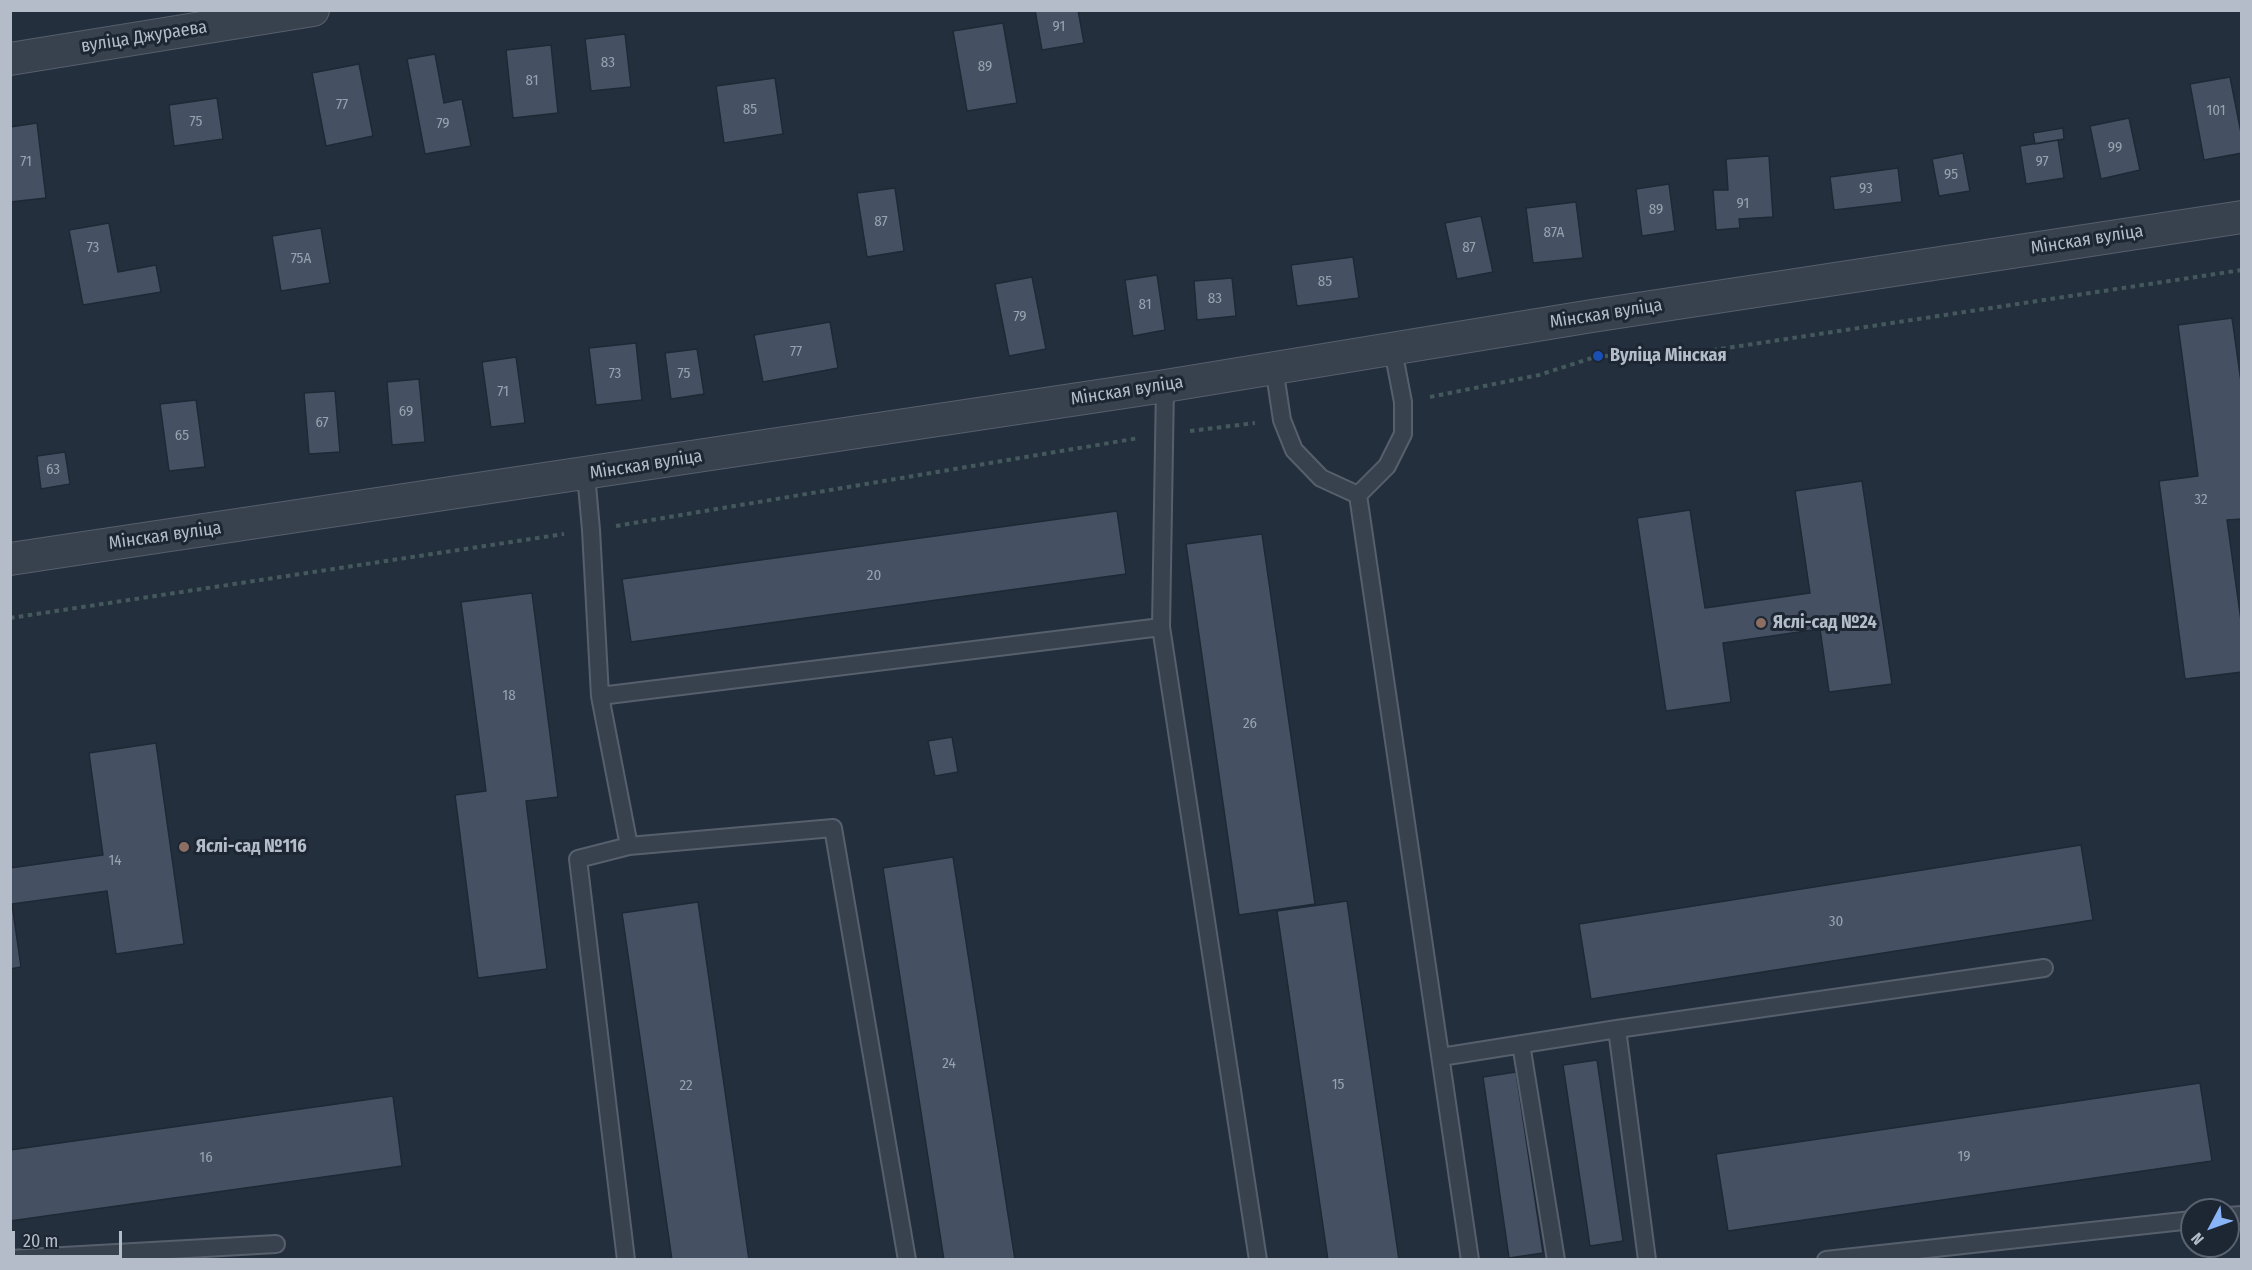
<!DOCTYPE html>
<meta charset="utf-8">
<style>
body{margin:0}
#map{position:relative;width:2252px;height:1270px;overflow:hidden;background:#242f3e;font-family:"Fira Sans Condensed",sans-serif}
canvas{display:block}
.frame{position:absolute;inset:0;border:12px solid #b4bcc9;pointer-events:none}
.north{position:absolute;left:2180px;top:1198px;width:60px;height:60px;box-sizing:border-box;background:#1d2633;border:2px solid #59626f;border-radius:50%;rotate:229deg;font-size:16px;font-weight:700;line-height:24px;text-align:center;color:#b4bcc9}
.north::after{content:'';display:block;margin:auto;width:21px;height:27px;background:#8ab4f8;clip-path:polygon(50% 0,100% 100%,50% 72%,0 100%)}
.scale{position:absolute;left:12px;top:1231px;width:110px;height:27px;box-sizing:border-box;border:3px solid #b4bcc9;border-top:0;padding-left:8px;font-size:18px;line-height:21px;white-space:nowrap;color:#b4bcc9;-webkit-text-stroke:4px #1d2633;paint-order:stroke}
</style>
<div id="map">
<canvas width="2252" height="1270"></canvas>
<div class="frame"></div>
<div class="north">N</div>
<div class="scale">20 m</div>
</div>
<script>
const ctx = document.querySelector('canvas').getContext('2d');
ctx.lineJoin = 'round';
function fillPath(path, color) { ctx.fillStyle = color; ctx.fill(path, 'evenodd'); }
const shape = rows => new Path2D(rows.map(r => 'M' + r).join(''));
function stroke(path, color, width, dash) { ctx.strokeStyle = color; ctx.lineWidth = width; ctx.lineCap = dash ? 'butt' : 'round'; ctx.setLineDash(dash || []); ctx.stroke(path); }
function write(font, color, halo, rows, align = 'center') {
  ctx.font = font + ' "Fira Sans Condensed",sans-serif'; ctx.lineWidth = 6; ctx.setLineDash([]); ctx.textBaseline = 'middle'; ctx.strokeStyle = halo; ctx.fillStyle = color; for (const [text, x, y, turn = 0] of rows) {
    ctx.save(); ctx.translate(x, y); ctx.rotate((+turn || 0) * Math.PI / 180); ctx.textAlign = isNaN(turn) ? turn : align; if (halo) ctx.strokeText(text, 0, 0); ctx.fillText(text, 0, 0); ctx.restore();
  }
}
const building = shape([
 [1035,10,1078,10,1084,43,1042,50,1035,10],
 [1003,23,1017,103,967,111,953,31,1003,23],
 [625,34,631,87,591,91,585,39,625,34],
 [551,45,558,113,513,118,506,50,551,45],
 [435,54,444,103,462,99,471,146,425,154,407,59,435,54],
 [359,64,373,136,326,146,312,73,359,64],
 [2230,77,2242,138,2242,153,2204,160,2190,84,2230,77],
 [775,78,783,134,724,143,716,86,775,78],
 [217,98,223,139,174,146,169,105,217,98],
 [2129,118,2140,170,2101,179,2090,126,2129,118],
 [37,123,46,198,10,202,10,127,37,123],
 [2063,128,2064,139,2035,144,2033,133,2063,128],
 [2058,140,2064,178,2026,184,2020,146,2058,140],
 [1963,153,1970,191,1939,196,1932,159,1963,153],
 [1769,156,1773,217,1739,219,1740,228,1716,230,1713,190,1728,190,1726,159,1769,156],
 [1898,168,1902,202,1834,210,1830,177,1898,168],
 [1669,184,1675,231,1642,236,1636,189,1669,184],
 [895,188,904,251,867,257,857,193,895,188],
 [1576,202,1583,258,1533,263,1526,208,1576,202],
 [1481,216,1493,272,1457,279,1445,223,1481,216],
 [109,223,118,272,156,265,161,292,83,305,69,230,109,223],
 [321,228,330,283,281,291,272,236,321,228],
 [1353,257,1359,298,1297,306,1291,265,1353,257],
 [1157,275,1165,330,1133,336,1125,280,1157,275],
 [1032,277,1046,349,1009,356,995,284,1032,277],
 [1232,278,1236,316,1197,320,1194,281,1232,278],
 [2232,318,2242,389,2242,519,2227,520,2242,628,2242,672,2185,679,2159,481,2198,476,2178,325,2232,318],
 [830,322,838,368,763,382,754,335,830,322],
 [636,343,642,400,596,405,589,348,636,343],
 [697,349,704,394,671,399,665,353,697,349],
 [516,357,525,423,491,427,482,362,516,357],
 [419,379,425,442,392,445,387,382,419,379],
 [335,391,340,452,309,454,304,393,335,391],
 [196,400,205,467,169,471,160,404,196,400],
 [65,452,70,484,41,489,37,456,65,452],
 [1862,481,1892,684,1829,692,1820,629,1723,643,1731,702,1666,711,1637,518,1690,510,1705,608,1810,593,1795,491,1862,481],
 [1117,511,1126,574,631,642,622,579,1117,511],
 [1262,534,1315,904,1239,915,1186,544,1262,534],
 [532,593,558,797,526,801,547,969,478,978,455,795,486,791,461,602,532,593],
 [952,737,958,772,935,776,928,741,952,737],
 [156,743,184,944,116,954,107,891,12,904,21,967,10,969,10,868,103,855,89,753,156,743],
 [2081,845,2093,920,1591,999,1579,924,2081,845],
 [953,857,1015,1260,944,1260,883,868,953,857],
 [1347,901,1399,1260,1328,1260,1277,911,1347,901],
 [698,902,749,1260,672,1260,622,913,698,902],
 [1597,1060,1623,1241,1590,1246,1563,1065,1597,1060],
 [1516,1072,1543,1253,1509,1258,1483,1077,1516,1072],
 [2200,1083,2212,1161,1728,1231,1716,1154,2200,1083],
 [393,1096,402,1166,10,1221,10,1150,393,1096]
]);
fillPath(building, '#455162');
stroke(building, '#1f2835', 1.5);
const service = shape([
 [1274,367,1282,420,1294,450,1321,478,1358,495,1387,466,1403,434,1403,402,1393,350],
 [1165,386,1161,627,1258,1260],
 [586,474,591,530,600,696,629,846,578,859,626,1260],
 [1358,495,1470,1260],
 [600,696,1161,627],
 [629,846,833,828,907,1260],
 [1617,1029,1647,1260],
 [1521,1044,1556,1260],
 [1441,1057,1617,1029,2044,968],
 [2228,1216,2242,1215],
 [10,1259,276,1244],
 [1826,1260,2192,1220]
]);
const minor = shape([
 [10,59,313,10],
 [10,559,1165,386,1592,316,2242,217]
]);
stroke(service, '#565f6c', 20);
stroke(minor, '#565f6c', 34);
stroke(shape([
 [1430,397,1539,375,1598,356,1674,356,2242,270],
 [1190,431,1255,423],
 [616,526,1139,438],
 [10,618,564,534]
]), '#44595c', 4, [4.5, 4.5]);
stroke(service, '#38414e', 16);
stroke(minor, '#38414e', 32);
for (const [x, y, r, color] of [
 [1598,356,6,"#1a4fb4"],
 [1761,623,6,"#8d6e63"],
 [184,847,6,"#8d6e63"]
]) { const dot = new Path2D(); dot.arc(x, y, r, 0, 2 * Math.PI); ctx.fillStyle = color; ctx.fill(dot); stroke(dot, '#1d2633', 2); }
write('15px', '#98a1af', null, [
 ["91",1059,27],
 ["83",608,63],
 ["89",985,67],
 ["81",532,81],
 ["77",342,105],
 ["85",750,110],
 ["101",2216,111],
 ["75",196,122],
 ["79",443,124],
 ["99",2115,148],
 ["71",26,162],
 ["97",2042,162],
 ["95",1951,175],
 ["93",1866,189],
 ["91",1743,204],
 ["89",1656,210],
 ["87",881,222],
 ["87А",1554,233],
 ["73",93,248],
 ["87",1469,248],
 ["75А",301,259],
 ["85",1325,282],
 ["83",1215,299],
 ["81",1145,305],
 ["79",1020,317],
 ["77",796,352],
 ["73",615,374],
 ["75",684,374],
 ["71",503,392],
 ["69",406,412],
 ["67",322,423],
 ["65",182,436],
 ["63",53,470],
 ["32",2201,500],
 ["20",874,576],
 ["18",509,696],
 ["26",1250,724],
 ["14",115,861],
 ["30",1836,922],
 ["24",949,1064],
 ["15",1338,1085],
 ["22",686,1086],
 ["19",1964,1157],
 ["16",206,1158]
]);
write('18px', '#b4bcc9', '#1d2633', [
 ["вуліца Джураева",144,37,-9],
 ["Мінская вуліца",2087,240,-9],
 ["Мінская вуліца",1606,314,-9],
 ["Мінская вуліца",1127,391,-9],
 ["Мінская вуліца",646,465,-9],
 ["Мінская вуліца",165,536,-8]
]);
write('bold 18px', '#b4bcc9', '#1d2633', [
 ["Вуліца Мінская",1610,356],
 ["Яслі-сад №24",1773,623],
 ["Яслі-сад №116",196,847]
], 'left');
</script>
